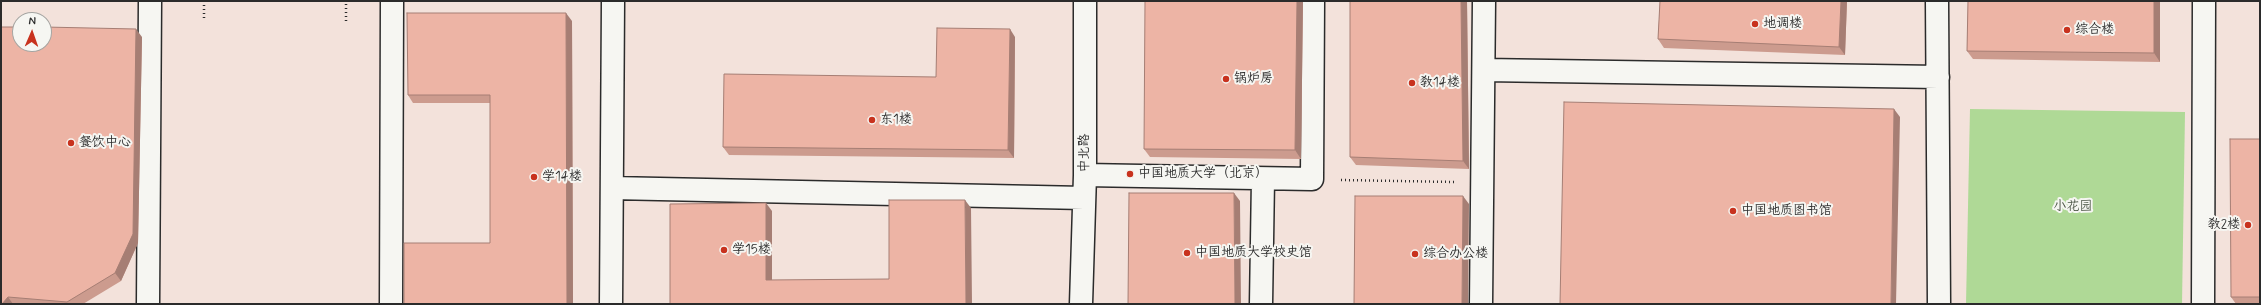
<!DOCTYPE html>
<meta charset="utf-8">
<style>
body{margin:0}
#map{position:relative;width:2261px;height:305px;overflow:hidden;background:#f6f6f2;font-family:Mynerve,sans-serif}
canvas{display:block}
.frame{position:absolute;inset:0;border:2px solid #2b2b2b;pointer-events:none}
.north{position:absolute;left:12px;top:12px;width:40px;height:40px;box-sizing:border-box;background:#f6f6f2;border:1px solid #a5a5a2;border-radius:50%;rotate:2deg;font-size:11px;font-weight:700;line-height:16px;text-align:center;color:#2b2b2b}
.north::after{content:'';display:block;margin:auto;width:14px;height:18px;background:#c8321e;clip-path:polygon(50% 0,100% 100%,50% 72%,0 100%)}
</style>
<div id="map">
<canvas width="2261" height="305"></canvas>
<div class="frame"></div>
<div class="north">N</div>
</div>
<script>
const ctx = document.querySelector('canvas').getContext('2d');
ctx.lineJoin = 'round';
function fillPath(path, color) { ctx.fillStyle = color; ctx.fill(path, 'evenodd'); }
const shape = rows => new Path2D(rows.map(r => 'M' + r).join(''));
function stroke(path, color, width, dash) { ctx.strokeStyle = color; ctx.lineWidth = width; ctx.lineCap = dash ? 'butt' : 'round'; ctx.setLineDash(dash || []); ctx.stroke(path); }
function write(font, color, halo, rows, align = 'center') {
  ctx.font = font + ' Mynerve,"LXGW WenKai TC",sans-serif'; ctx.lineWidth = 4; ctx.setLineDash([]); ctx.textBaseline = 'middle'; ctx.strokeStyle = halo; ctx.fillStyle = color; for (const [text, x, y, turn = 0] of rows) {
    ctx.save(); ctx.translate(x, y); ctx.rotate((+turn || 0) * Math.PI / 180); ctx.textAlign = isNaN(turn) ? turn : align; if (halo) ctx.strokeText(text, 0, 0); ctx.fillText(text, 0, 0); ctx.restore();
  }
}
fillPath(shape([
 [1,1,2260,1,2260,304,1,304],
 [20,20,44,20,44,44,20,44]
]), '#f3e2db');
fillPath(shape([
 [1970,109,2185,112,2182,304,1966,304]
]), '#afd996');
const minor = shape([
 [1937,1,1939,304],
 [1485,70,1938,77],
 [1085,175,1312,179,1313,1],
 [612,188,1084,198],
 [148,304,150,1],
 [391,304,392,1],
 [611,304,613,1],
 [1081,304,1085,175,1085,1],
 [1261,304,1263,179],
 [1481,304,1484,1],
 [2203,304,2204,1]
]);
stroke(minor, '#2b2b2b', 25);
stroke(shape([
 [204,1,204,19],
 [346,21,346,1],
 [1341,180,1454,182]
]), '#2b2b2b', 2.5, [1, 3]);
stroke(minor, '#f6f6f2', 22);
fillPath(shape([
 [1303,1,1301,159,1150,157,1144,149],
 [1467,1,1469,169,1356,165,1350,157],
 [1660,1,1847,1,1845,55,1664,48,1658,39],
 [1968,1,2160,1,2160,62,1973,59,1967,51],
 [572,21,573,304,404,304,490,243,490,103,413,103,408,95],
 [142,37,138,243,121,281,83,304,1,304],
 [1015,37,1014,158,729,155,723,147,936,77],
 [2260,139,2260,304,2236,304,2231,297]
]), '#cc9b8e');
fillPath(shape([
 [1297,1,1303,1,1301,159,1295,150],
 [1461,1,1467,1,1469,169,1463,161],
 [1841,1,1847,1,1845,55,1839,47],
 [2154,1,2160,1,2160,62,2154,53],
 [566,13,572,21,573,304,567,304],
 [136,29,142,37,138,243,121,281,115,273],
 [1010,29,1015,37,1014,158,1008,150],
 [1894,109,1900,117,1896,304,1891,304],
 [1234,193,1240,201,1241,304,1235,304],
 [1463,196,1469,204,1468,304,1462,304],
 [965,200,971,208,972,304,966,304],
 [766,203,772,211,772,288,766,280],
 [8,297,13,304,2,304]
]), '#a67e74');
const building = shape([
 [1145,1,1297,1,1295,150,1144,149,1145,1],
 [1350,1,1461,1,1463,161,1350,157,1350,1],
 [1660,1,1841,1,1839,47,1658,39,1660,1],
 [1968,1,2154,1,2154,53,1967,51,1968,1],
 [407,13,566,13,567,304,404,304,404,243,490,243,490,95,408,95,407,13],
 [1,27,20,27,20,44,44,44,44,27,136,29,133,234,115,273,67,302,8,297,2,304,1,304,1,27],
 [937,28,1010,29,1008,150,723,147,724,74,936,77,937,28],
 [1564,102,1894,109,1891,304,1560,304,1564,102],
 [2230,139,2260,139,2260,297,2231,297,2230,139],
 [1129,193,1234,193,1235,304,1128,304,1129,193],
 [1355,196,1463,196,1462,304,1354,304,1355,196],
 [889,200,965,200,966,304,670,304,670,204,766,203,766,280,889,279,889,200]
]);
fillPath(building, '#edb4a5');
stroke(building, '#a67e74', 1);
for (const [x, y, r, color] of [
 [1755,24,4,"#c8321e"],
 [2067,30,4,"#c8321e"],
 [1226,79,4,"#c8321e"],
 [1412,83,4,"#c8321e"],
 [872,120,4,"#c8321e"],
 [71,143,4,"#c8321e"],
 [1130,174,4,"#c8321e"],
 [534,177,4,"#c8321e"],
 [1733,211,4,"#c8321e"],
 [2248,225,4,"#c8321e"],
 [724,250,4,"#c8321e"],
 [1187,253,4,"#c8321e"],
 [1415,254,4,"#c8321e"]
]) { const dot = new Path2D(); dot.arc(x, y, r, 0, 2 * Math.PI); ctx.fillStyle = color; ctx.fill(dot); stroke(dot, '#f6f6f2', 1.5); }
write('13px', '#2b2b2b', '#f6f6f2', [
 ["地调楼",1763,24],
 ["综合楼",2075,30],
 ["锅炉房",1234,79],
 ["教14楼",1420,83],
 ["东1楼",880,120],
 ["餐饮中心",79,143],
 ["中国地质大学（北京）",1138,174],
 ["学14楼",542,177],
 ["中国地质图书馆",1741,211],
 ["教2楼",2240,225,"right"],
 ["学15楼",732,250],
 ["中国地质大学校史馆",1195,253],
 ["综合办公楼",1423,254]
], 'left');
write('13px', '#2b2b2b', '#f6f6f2', [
 ["中北路",1085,153,-90]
]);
write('13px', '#4c5646', '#f6f6f2', [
 ["小花园",2073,207]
]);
</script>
